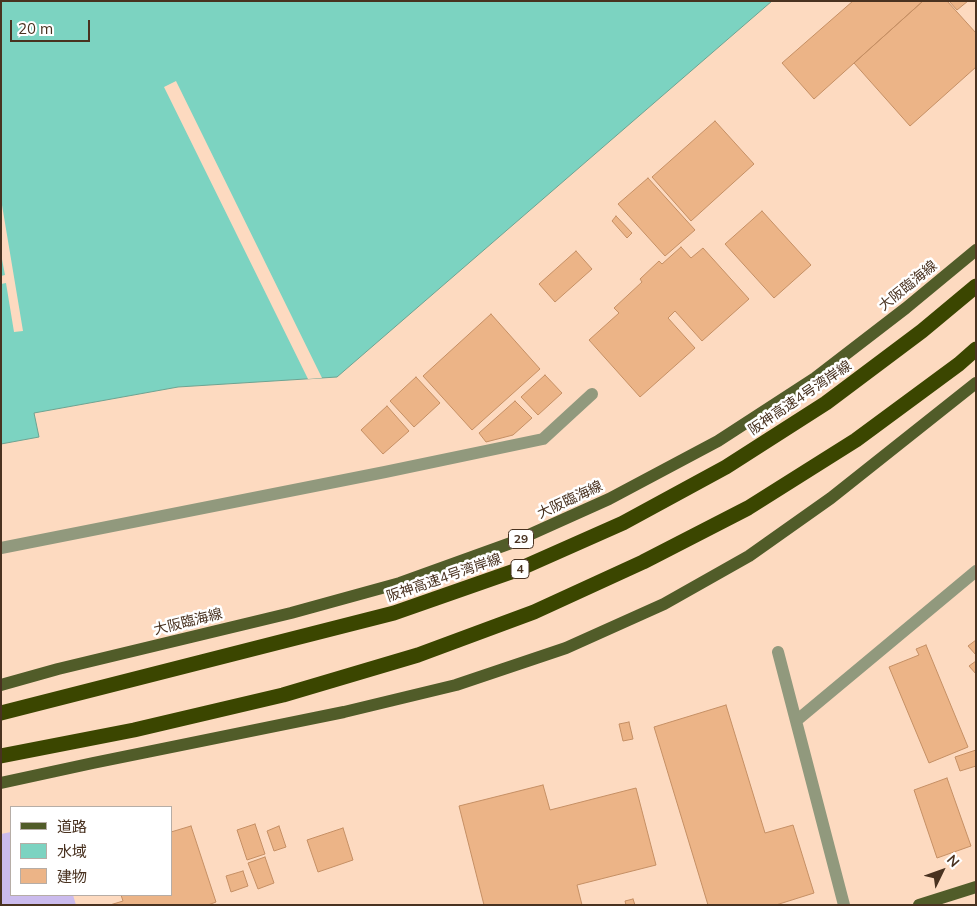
<!DOCTYPE html>
<meta charset="utf-8">
<style>
body{margin:0}
#map{position:relative;width:977px;height:906px;overflow:hidden;background:#fddac0;font-family:Mulish,"Noto Sans JP",sans-serif}
canvas{display:block}
.frame{position:absolute;inset:0;border:2px solid #493220;pointer-events:none}
.legend{position:absolute;left:10px;top:806px;width:162px;height:90px;box-sizing:border-box;background:#fff;border:1px solid #b6ada6;margin:0;padding:6px 9px;list-style:none;font-size:15px;color:#493220}
.legend li{display:flex;align-items:center;gap:10px;height:25px}
.legend b{width:25px;border:1px solid #b6ada6}
.north{position:absolute;left:917px;top:846px;width:50px;height:50px;-webkit-text-stroke:4px #fff;paint-order:stroke;rotate:48deg;font-size:14px;font-weight:700;line-height:20px;text-align:center;color:#493220}
.north::after{content:'';display:block;margin:auto;width:18px;height:22px;background:#493220;clip-path:polygon(50% 0,100% 100%,50% 72%,0 100%)}
.scale{position:absolute;left:10px;top:20px;width:80px;height:22px;box-sizing:border-box;border:2px solid #493220;border-top:0;padding-left:6px;font-size:15px;line-height:18px;white-space:nowrap;color:#493220;-webkit-text-stroke:4px #fff;paint-order:stroke}
</style>
<div id="map">
<canvas width="977" height="906"></canvas>
<div class="frame"></div>
<ul class="legend">
<li><b style="height:6px;background:#515c29"></b>道路</li>
<li><b style="height:14px;background:#7cd3c1"></b>水域</li>
<li><b style="height:14px;background:#ecb487"></b>建物</li>
</ul>
<div class="north">N</div>
<div class="scale">20 m</div>
</div>
<script>
const ctx = document.querySelector('canvas').getContext('2d');
ctx.lineJoin = 'round';
function fillPath(path, color) { ctx.fillStyle = color; ctx.fill(path, 'evenodd'); }
const shape = rows => new Path2D(rows.map(r => 'M' + r).join(''));
function stroke(path, color, width, dash) { ctx.strokeStyle = color; ctx.lineWidth = width; ctx.lineCap = dash ? 'butt' : 'round'; ctx.setLineDash(dash || []); ctx.stroke(path); }
function write(font, color, halo, rows, align = 'center') {
  ctx.font = font + ' Mulish,"Noto Sans JP",sans-serif'; ctx.lineWidth = 5; ctx.setLineDash([]); ctx.textBaseline = 'middle'; ctx.strokeStyle = halo; ctx.fillStyle = color; for (const [text, x, y, turn = 0] of rows) {
    ctx.save(); ctx.translate(x, y); ctx.rotate((+turn || 0) * Math.PI / 180); ctx.textAlign = isNaN(turn) ? turn : align; if (halo) ctx.strokeText(text, 0, 0); ctx.fillText(text, 0, 0); ctx.restore();
  }
}
fillPath(shape([
 [11,832,11,895,73,895,76,905,1,905,1,834]
]), '#cbbbed');
const water = shape([
 [1,1,772,1,337,377,178,387,34,413,39,437,1,444,1,1]
]);
fillPath(water, '#7cd3c1');
stroke(water, '#6da391', 1);
fillPath(shape([
 [176,81,322,378,308,379,164,87],
 [1,199,23,331,14,332,6,283,1,284,1,276,5,275,1,254]
]), '#fddac0');
const building = shape([
 [853,1,923,1,814,99,782,63,853,1],
 [923,1,947,1,976,33,976,67,910,126,854,63,923,1],
 [949,1,968,1,957,10,949,1],
 [715,121,754,164,691,221,652,177,715,121],
 [648,178,695,230,665,256,618,204,648,178],
 [762,211,811,265,774,298,725,244,762,211],
 [616,216,632,233,627,238,612,221,616,216],
 [681,247,691,258,703,248,749,299,702,341,675,311,668,318,695,348,640,397,589,340,619,313,614,308,642,282,640,279,659,261,662,264,681,247],
 [576,251,592,269,555,302,539,284,576,251],
 [491,314,540,369,472,430,423,376,491,314],
 [545,375,562,393,538,415,521,397,545,375],
 [416,377,440,403,414,427,390,401,416,377],
 [515,401,532,418,513,435,486,442,479,433,515,401],
 [387,406,409,431,383,454,361,430,387,406],
 [976,640,976,655,968,646,976,640],
 [926,645,968,747,929,763,889,667,919,655,916,649,926,645],
 [976,661,976,674,969,666,976,661],
 [726,705,765,833,793,825,814,893,776,905,708,905,654,727,726,705],
 [629,722,633,739,623,741,619,724,629,722],
 [976,750,976,766,960,771,955,757,976,750],
 [947,778,971,846,937,858,914,790,947,778],
 [543,785,550,810,636,788,656,865,577,885,582,905,484,905,459,806,543,785],
 [255,824,265,854,247,860,237,830,255,824],
 [191,826,216,902,208,905,110,905,123,901,121,895,171,895,171,832,191,826],
 [279,826,286,847,274,851,267,831,279,826],
 [343,828,353,860,318,872,307,840,343,828],
 [265,857,274,883,258,889,248,863,265,857],
 [243,871,248,886,231,892,226,876,243,871],
 [633,899,635,905,626,905,625,901,633,899]
]);
fillPath(building, '#ecb487');
stroke(building, '#c58f64', 1);
stroke(shape([
 [1,548,385,472,543,439,592,394],
 [778,652,844,905],
 [796,721,976,571]
]), '#91997d', 12);
stroke(shape([
 [1,685,58,669,291,613,400,583,511,543,609,499,718,441,815,378,906,308,976,250],
 [1,783,93,763,344,712,456,685,566,648,664,604,749,556,831,498,976,383],
 [919,905,976,887]
]), '#515c29', 12);
stroke(shape([
 [1,713,394,613,517,570,623,523,726,467,826,403,922,331,976,286],
 [1,756,134,730,283,695,418,655,534,612,643,562,748,508,856,440,959,364,976,349]
]), '#3b4600', 15);
for (const [x, y, w] of [
 [521,539,25],
 [520,569,18]
]) { const box = new Path2D(); box.roundRect(x - w / 2, y - 9.5, w, 19, 4); ctx.fillStyle = '#fff'; ctx.fill(box); stroke(box, '#493220', 1); }
write('bold 12px', '#493220', null, [
 ["29",521,539],
 ["4",520,569]
]);
write('14px', '#493220', '#fff', [
 ["大阪臨海線",908,286,-39],
 ["阪神高速4号湾岸線",800,398,-34],
 ["大阪臨海線",570,500,-25],
 ["阪神高速4号湾岸線",444,578,-19],
 ["大阪臨海線",188,622,-14]
]);
</script>
